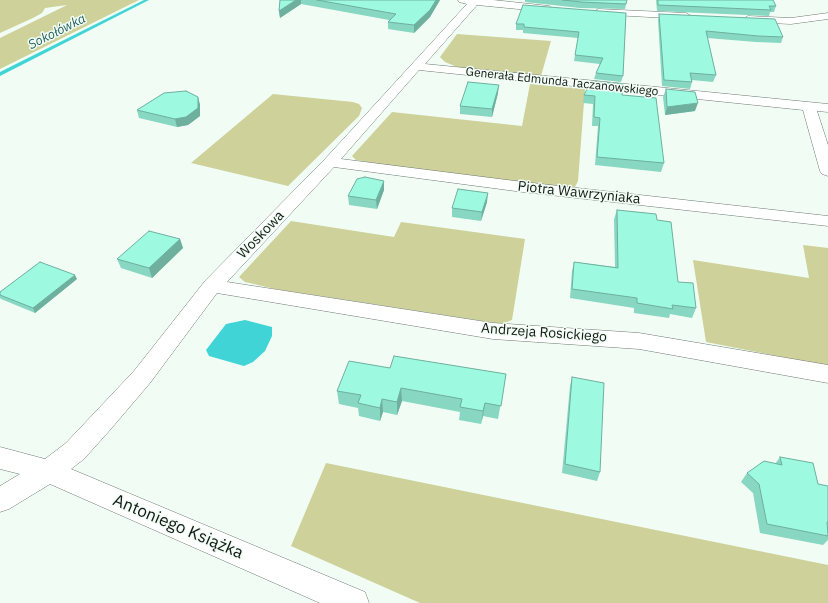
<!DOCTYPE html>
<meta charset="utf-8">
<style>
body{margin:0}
canvas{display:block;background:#f1fdf4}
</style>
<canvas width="828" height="603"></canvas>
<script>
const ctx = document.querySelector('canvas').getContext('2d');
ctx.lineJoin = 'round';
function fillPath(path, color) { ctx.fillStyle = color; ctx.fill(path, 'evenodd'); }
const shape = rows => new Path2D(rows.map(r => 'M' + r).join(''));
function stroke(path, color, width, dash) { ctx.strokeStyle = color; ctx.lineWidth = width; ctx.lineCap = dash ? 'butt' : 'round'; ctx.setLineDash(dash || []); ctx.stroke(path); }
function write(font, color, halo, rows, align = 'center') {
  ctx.font = font + ' "IBM Plex Sans",sans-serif'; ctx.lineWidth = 3; ctx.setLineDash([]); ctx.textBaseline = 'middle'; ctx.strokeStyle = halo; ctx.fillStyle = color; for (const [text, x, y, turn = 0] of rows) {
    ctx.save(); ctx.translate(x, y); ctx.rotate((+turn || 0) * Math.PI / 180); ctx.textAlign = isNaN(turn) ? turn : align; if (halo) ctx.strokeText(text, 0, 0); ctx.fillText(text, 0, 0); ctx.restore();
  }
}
fillPath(shape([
 [0,0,139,0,0,69,0,38,67,5,45,8,42,13,33,18,0,33],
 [457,34,551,41,541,76,462,69,445,62,440,57],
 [530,84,585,89,578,181,575,187,561,188,395,167,356,160,352,156,392,112,522,126],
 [273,94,353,102,359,104,362,108,359,116,288,186,191,163],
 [291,221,394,237,401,222,525,239,512,320,502,324,275,289,245,282,239,277],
 [803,245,828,248,828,366,706,342,693,260,809,278],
 [326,463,828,565,828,603,420,603,291,546]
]), '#ced199');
fillPath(shape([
 [245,320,272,327,272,336,265,351,253,362,244,366,209,356,206,350,226,324]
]), '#41d4d7');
fillPath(shape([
 [144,0,149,0,0,76,0,72,144,0]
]), '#41d4d7');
const minor = shape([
 [458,0,493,0,549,6,554,9,549,12,477,5,425,64,828,104,828,112,817,111,828,145,828,176,822,174,820,171,803,110,419,70,341,159,523,182,828,216,828,226,523,192,334,167,227,282,493,323,639,333,828,365,828,383,639,349,493,339,217,293,150,383,110,430,84,459,71,469,365,592,369,603,320,603,50,484,9,509,0,512,0,486,20,474,0,469,0,447,45,459,66,443,134,371,205,281,325,159,467,4,459,2,458,0],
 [598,9,686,13,691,16,686,19,594,14,593,12,598,9],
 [828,13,828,19,791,24,748,22,743,19,748,16,791,18,828,13]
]);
stroke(minor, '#6e7971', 1);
fillPath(minor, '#fff');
fillPath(shape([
 [280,0,440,0,430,17,414,33,388,29,388,22,389,20,301,4,280,18,279,11],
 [525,0,627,0,625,9,580,8,525,2],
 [656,0,773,0,776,6,774,12,770,12,769,16,657,11],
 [626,13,623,76,621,82,594,79,596,73,600,64,574,61,578,38,523,33,523,30,516,30,516,24],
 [659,14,783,37,781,43,756,42,707,38,716,75,713,82,692,80,692,82,690,89,662,86,658,20],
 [666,89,695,111,665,115,663,97],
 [498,93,492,117,460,114,460,106],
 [584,95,622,95,664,163,661,172,595,165,598,126,592,126,593,104,583,103],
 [198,97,200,105,200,116,188,125,177,127,139,118,137,110],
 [384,190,377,209,349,205,348,196],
 [487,202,481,221,452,217,452,208],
 [617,210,657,220,678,282,696,308,692,318,670,314,669,318,634,313,634,308,570,298,572,271,574,262,615,267,614,219],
 [180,239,183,248,152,278,121,268,117,259],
 [77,279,35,313,1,299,0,298,0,292],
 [390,368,506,374,498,419,483,416,481,424,459,420,460,412,402,401,397,415,383,412,380,421,359,416,358,408,339,404,337,391],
 [572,377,600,472,597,481,562,473,570,386],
 [780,457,818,484,828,486,828,540,823,545,760,533,753,493,741,482,747,473,775,464]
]), '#87d7c2');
fillPath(shape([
 [296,0,301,0,301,4,280,18,279,11],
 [436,0,440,0,430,17,414,33,414,25],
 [499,85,498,93,492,117,492,109],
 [198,97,200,105,200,116,188,125,177,127,175,119],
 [698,103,695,111,665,115,667,107],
 [384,181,384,190,377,209,376,200],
 [488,193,487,202,481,221,482,212],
 [180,239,183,248,152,278,149,268],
 [75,275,77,279,35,313,33,308],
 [401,388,402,401,397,415,397,402],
 [382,399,383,412,380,421,380,408],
 [485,403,483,416,481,424,483,411]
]), '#6eaf9e');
const building = shape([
 [280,0,296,0,279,11,280,0],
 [317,0,436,0,430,10,414,25,388,22,396,14,317,0],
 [563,0,627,0,626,4,581,2,563,0],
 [658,0,773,0,776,6,769,6,771,10,658,5,658,0],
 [523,5,626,13,623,76,596,73,603,58,575,55,579,32,524,27,524,24,516,24,523,5],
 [659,14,775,19,783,37,758,36,706,31,716,75,690,73,692,82,664,80,659,14],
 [591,81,623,84,622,95,656,98,664,163,597,157,600,118,594,117,595,96,584,95,591,81],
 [468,82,499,85,492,109,460,106,468,82],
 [666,89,695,92,698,103,667,107,666,89],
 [186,91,198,97,198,108,186,117,175,119,137,110,164,93,186,91],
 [365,177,384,181,376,200,348,196,357,179,365,177],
 [458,189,488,193,482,212,452,208,458,189],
 [617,210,656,214,657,220,671,222,678,282,693,283,696,308,672,305,673,309,637,303,637,298,572,289,574,262,618,268,617,210],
 [149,231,180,239,149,268,117,259,149,231],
 [40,262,75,275,33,308,0,295,0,292,40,262],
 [394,356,506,374,501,406,485,403,483,411,460,407,462,399,401,388,397,402,382,399,380,408,358,403,361,395,337,391,349,361,390,368,394,356],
 [572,377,604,383,600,472,565,464,572,377],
 [780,457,813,463,818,484,828,486,828,522,827,522,828,536,767,524,759,484,747,473,764,461,782,465,780,457]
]);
fillPath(building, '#9dfae1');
stroke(building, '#6eaf9e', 1);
write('12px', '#131714', '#f1fdf4', [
 ["Generała Edmunda Taczanowskiego",562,82,6]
]);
write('italic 13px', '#266162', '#f1fdf4', [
 ["Sokołówka",57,32,-27]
]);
write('14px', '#131714', '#f1fdf4', [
 ["Piotra Wawrzyniaka",579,193,6],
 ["Woskowa",261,235,-46],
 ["Andrzeja Rosickiego",544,333,4]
]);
write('17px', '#131714', '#f1fdf4', [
 ["Antoniego Książka",178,527,23]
]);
</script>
